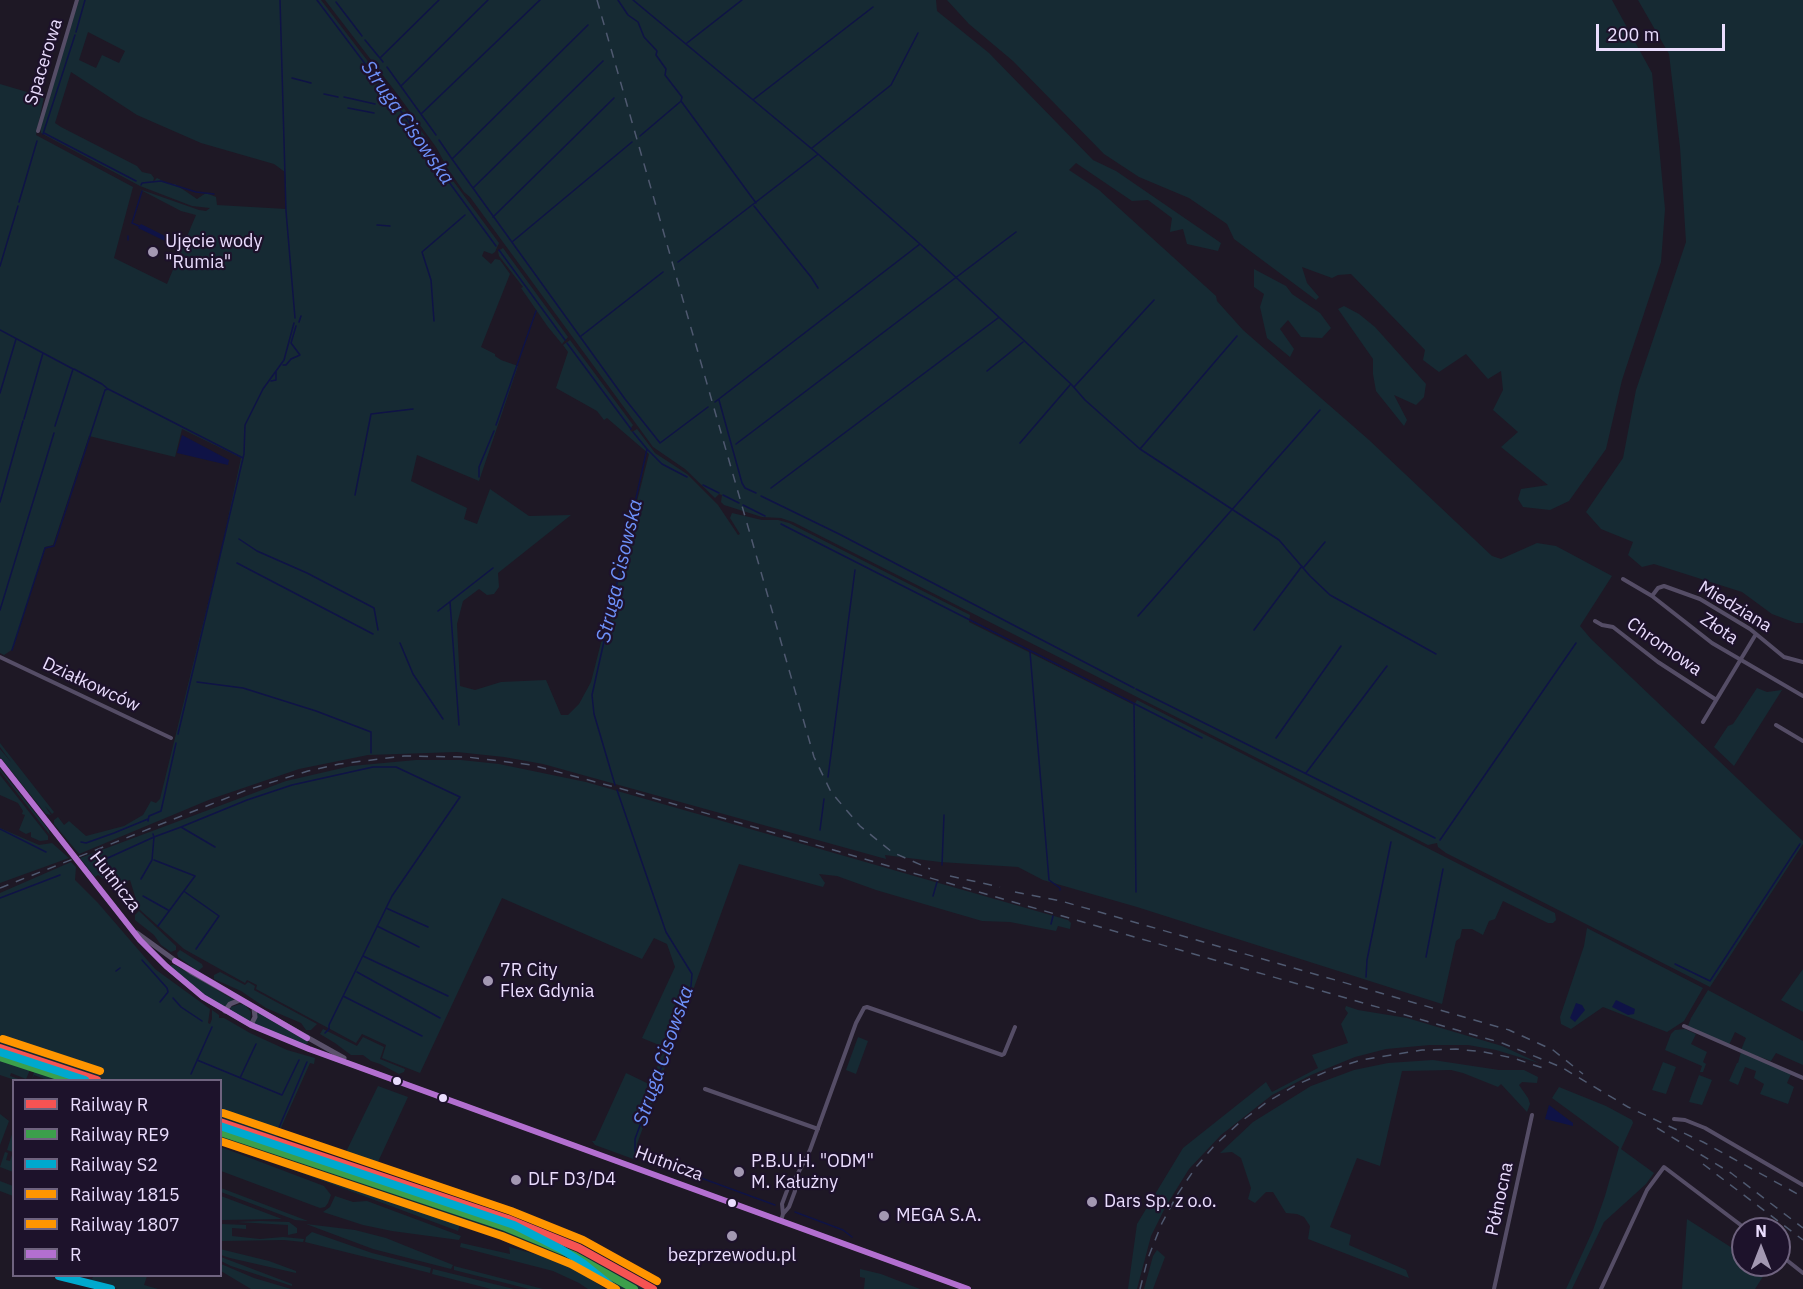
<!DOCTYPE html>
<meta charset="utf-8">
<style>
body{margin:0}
#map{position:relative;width:1803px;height:1289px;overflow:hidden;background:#1e1825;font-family:"IBM Plex Sans",sans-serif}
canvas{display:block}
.legend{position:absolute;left:12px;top:1079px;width:210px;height:198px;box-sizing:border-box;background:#1d122b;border:2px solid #6f637f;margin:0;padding:8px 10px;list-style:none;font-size:18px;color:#eaddfe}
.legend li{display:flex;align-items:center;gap:12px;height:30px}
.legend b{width:30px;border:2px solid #6f637f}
.north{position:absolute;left:1731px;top:1217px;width:60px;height:60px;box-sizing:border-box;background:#1d122b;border:2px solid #6f637f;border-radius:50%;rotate:0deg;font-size:16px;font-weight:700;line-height:24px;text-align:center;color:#eaddfe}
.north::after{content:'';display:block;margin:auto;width:21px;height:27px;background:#a398b2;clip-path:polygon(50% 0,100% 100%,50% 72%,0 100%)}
.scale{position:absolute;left:1596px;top:24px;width:129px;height:27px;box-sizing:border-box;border:3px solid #eaddfe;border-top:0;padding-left:8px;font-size:18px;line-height:21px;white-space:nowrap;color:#eaddfe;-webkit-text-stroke:4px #1d122b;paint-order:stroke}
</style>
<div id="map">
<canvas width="1803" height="1289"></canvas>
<ul class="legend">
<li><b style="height:8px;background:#f65353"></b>Railway R</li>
<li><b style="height:8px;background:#3c9f4b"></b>Railway RE9</li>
<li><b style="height:8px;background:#00a9ce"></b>Railway S2</li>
<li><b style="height:8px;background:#ff9500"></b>Railway 1815</li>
<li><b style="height:8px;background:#ff9500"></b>Railway 1807</li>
<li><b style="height:8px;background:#b36fd0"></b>R</li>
</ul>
<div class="north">N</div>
<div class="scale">200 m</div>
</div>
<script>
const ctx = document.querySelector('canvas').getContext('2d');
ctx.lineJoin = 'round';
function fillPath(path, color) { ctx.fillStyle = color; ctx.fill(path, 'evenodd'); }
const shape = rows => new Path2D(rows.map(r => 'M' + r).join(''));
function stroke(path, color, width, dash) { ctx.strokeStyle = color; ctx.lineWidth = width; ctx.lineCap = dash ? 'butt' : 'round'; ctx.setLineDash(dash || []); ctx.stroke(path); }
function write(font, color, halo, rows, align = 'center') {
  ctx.font = font + ' "IBM Plex Sans",sans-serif'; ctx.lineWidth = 4.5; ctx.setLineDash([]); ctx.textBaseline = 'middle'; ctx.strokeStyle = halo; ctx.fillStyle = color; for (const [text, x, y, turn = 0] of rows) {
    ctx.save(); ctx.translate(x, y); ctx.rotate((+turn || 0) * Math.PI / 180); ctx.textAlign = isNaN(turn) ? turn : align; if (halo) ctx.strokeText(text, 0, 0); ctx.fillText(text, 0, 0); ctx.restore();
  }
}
fillPath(shape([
 [79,0,321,0,425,136,448,174,499,243,495,252,492,254,484,251,482,256,491,264,495,259,500,260,510,274,481,347,495,354,495,356,501,360,518,366,479,481,417,455,411,481,467,508,464,519,477,524,490,489,529,516,571,515,498,573,499,587,494,594,487,595,479,589,463,601,457,624,460,686,475,690,501,682,546,680,561,715,568,715,579,704,591,682,649,454,607,418,604,420,597,411,556,388,568,352,563,345,570,340,633,425,630,430,632,432,637,429,655,453,687,474,718,505,738,535,740,534,730,518,732,513,762,520,778,520,789,523,970,615,969,622,1134,705,1137,700,1555,913,1556,920,1553,923,1548,923,1503,901,1495,919,1489,921,1483,935,1472,929,1462,929,1460,938,1456,941,1442,1004,1137,907,1043,880,1018,867,940,862,885,855,886,859,543,764,504,757,457,752,368,755,299,769,211,799,79,854,54,824,54,820,58,817,64,825,69,821,86,836,124,826,143,815,151,801,156,803,160,799,222,546,241,458,182,429,175,457,89,436,53,545,45,547,13,649,4,655,0,653,0,84,44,97,36,135,133,187,114,258,167,284,196,215,181,211,139,189,199,210,206,211,210,208,192,206,140,186,41,133,40,126],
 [88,32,125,51,119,63,102,55,96,68,79,60],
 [71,72,137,115,201,143,274,164,285,172,286,209,217,205,216,197,206,193,197,199,175,184,169,184,157,178,153,182,154,178,151,174,142,172,137,166,61,127,55,123],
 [325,0,936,0,937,11,989,53,1093,160,1116,171,1221,243,1218,251,1187,244,1183,229,1170,232,1172,218,1148,200,1132,201,1076,163,1069,170,1099,190,1216,296,1217,301,1243,330,1369,440,1492,556,1501,559,1537,543,1556,546,1612,576,1580,626,1591,639,1803,841,1803,844,1710,987,1446,853,1438,847,1437,843,1428,845,793,522,781,518,762,517,724,505,721,502,722,495,719,494,715,498,685,469,653,447,470,197,464,192,448,169,436,147,395,91],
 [947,0,1612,0,1652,73,1665,209,1661,262,1622,380,1606,449,1569,501,1550,510,1523,507,1518,499,1521,489,1548,485,1501,447,1518,432,1493,410,1503,390,1501,371,1488,379,1466,354,1439,372,1423,360,1425,350,1351,274,1338,275,1332,278,1302,267,1307,283,1319,297,1316,300,1234,239,1227,224,1189,198,1139,177,1104,154,1013,61,969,24],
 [1638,0,1803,0,1803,623,1796,623,1772,614,1742,592,1654,564,1642,567,1628,555,1633,542,1601,529,1586,512,1623,458,1636,390,1686,242,1680,147,1669,54],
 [503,248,568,337,562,344,548,327,521,288,523,287,499,256,498,251],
 [1254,269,1286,286,1292,294,1320,313,1331,328,1322,338,1301,337,1288,320,1280,329,1294,349,1290,357,1267,338,1260,307,1264,294,1254,287],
 [1344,306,1359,314,1375,327,1426,384,1424,397,1416,405,1394,395,1407,420,1404,426,1376,391,1373,374,1373,359,1338,309],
 [1757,688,1767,692,1782,690,1734,766,1714,747,1728,726,1733,724],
 [0,743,54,812,52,814,45,806,51,815,46,814,0,757,0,749,11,762,0,747],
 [416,760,461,760,499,764,586,782,1068,920,1071,923,1070,929,1058,926,1056,931,1010,922,982,921,876,890,837,876,819,874,825,883,823,887,739,864,637,1144,638,1151,636,1160,595,1145,592,1141,595,1141,626,1073,651,1085,664,1047,642,1038,675,967,667,944,654,938,642,959,502,898,420,1073,382,1058,386,1045,362,1034,356,1043,256,989,257,985,247,980,245,983,184,949,139,909,130,880,113,885,108,877,104,879,98,875,95,877,80,858,286,781,351,766],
 [0,769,48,829,50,835,0,771],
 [0,775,48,836,48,840,40,841,31,837,31,832,26,834,19,830,25,815,22,814,23,811,18,803,0,795],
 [0,828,39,845,52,843,69,858,0,883],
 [71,862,76,867,75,880,98,903,155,969,210,1009,208,1023,210,1024,212,1019,212,1010,219,1015,219,1018,224,1018,250,1033,287,1050,315,1058,314,1064,310,1063,276,1139,221,1120,220,1080,103,1080,0,1047,0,893],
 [139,911,176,946,176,950,171,952,161,945,154,935,135,920,135,915],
 [1587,928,1703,988,1684,1021,1667,1032,1603,1007,1571,1029,1561,1024,1560,1017,1584,946],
 [180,950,202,964,203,967,198,971,178,957,177,953],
 [171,965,175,965,234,1000,225,1007,204,995,170,967],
 [1803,969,1803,1012,1781,1000],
 [220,972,245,985,248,982,255,986,254,990,317,1024,311,1030,306,1030,301,1023,266,1008,241,991,214,979,214,975],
 [1708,990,1803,1041,1803,1065,1776,1053,1771,1061,1741,1050,1746,1038,1735,1032,1729,1045,1688,1026,1691,1018],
 [240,1004,245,1005,251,1012,250,1022,230,1011,231,1007],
 [1346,1006,1358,1010,1407,1018,1502,1046,1539,1063,1496,1050,1468,1045,1430,1045,1386,1049,1355,1057,1311,1075,1272,1095,1221,1135,1189,1169,1166,1206,1151,1236,1137,1289,1128,1289,1137,1224,1183,1148,1266,1082,1272,1092,1318,1068,1312,1055,1348,1043,1341,1024,1348,1013,1345,1009],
 [257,1012,307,1039,308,1043,304,1045,255,1024],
 [323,1029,357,1046,363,1037,384,1047,380,1059,405,1069,404,1072,399,1074,380,1064,371,1061,363,1055,351,1055,335,1043,320,1034],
 [1685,1029,1696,1034,1691,1044,1707,1052,1703,1062,1706,1064,1703,1072,1700,1072,1702,1066,1665,1050,1671,1034,1675,1030],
 [858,1037,868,1041,856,1074,846,1070],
 [1741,1052,1791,1074,1787,1083,1794,1087,1788,1104,1760,1094,1764,1084,1754,1078,1756,1071,1745,1067,1738,1085,1729,1081,1737,1063,1738,1063],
 [0,1055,36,1066,79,1080,45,1080,45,1079,34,1075,32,1080,34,1072,30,1070,26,1079,11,1073,10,1076,21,1080,15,1080,0,1075],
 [1433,1060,1499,1070,1524,1070,1538,1077,1537,1083,1522,1082,1519,1085,1528,1098,1530,1104,1527,1112,1501,1084,1498,1087,1463,1073,1451,1070,1402,1071,1380,1166,1357,1158,1330,1227,1351,1235,1349,1245,1406,1270,1409,1278,1308,1239,1310,1226,1304,1217,1297,1214,1286,1213,1273,1192,1266,1192,1255,1203,1248,1199,1251,1188,1241,1158,1232,1152,1220,1153,1253,1122,1311,1086,1354,1070,1388,1063],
 [1663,1062,1676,1067,1666,1094,1652,1090],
 [1699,1075,1712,1080,1702,1105,1689,1102],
 [378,1086,408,1097,377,1164,345,1154],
 [1559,1087,1606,1106,1632,1120,1633,1123,1621,1149,1654,1173,1646,1184,1604,1222,1572,1289,1566,1289,1593,1230,1605,1196,1619,1147,1552,1098],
 [0,1114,9,1121,0,1145],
 [221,1128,505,1224,550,1245,577,1263,576,1265,561,1258,522,1248,523,1241,460,1224,458,1231,221,1143],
 [13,1131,13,1172,0,1167,5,1152,8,1153,6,1160,10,1161,13,1152,7,1150],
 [221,1147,324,1186,331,1195,328,1203,325,1207,320,1208,221,1171],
 [0,1181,13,1186,13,1196,0,1191],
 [221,1188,308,1221,295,1220,221,1192],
 [221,1196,282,1219,221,1220],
 [335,1196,353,1202,367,1201,461,1236,459,1240,392,1231,363,1225,323,1212,330,1207],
 [1687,1219,1743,1255,1743,1265,1758,1265,1765,1270,1764,1275,1755,1289,1682,1289],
 [260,1221,289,1222,297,1228,297,1233,288,1235,288,1225,237,1222],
 [221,1224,246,1225,246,1229,232,1228,232,1236,260,1239,283,1237,304,1239,303,1242,284,1240,221,1241],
 [306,1224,355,1230,386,1238,453,1265,451,1269,373,1249],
 [312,1232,372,1253,431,1268,430,1273,305,1242,306,1237],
 [558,1241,606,1264,649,1289,620,1289,593,1267,558,1244],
 [461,1243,510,1254,509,1247,557,1260,585,1275,605,1289,588,1289,579,1283,553,1271,460,1247],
 [220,1249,269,1261,296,1271,296,1273,230,1258,221,1255],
 [1157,1250,1165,1257,1153,1289,1144,1289,1153,1256],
 [221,1257,292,1284,292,1286,231,1266,221,1261],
 [221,1264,254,1278,291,1289,251,1289,221,1271],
 [454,1266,543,1289,529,1289,454,1270],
 [433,1269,514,1289,491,1289,432,1274],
 [860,1269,881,1274,920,1289,864,1289,865,1278,860,1277],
 [94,1276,147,1276,144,1285,158,1289,118,1289,89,1282]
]), '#162a33');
fillPath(shape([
 [141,224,169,238,167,242,138,228],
 [182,435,229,460,228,465,177,453],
 [1616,1000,1635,1009,1634,1014,1628,1015,1612,1007],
 [1576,1003,1582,1005,1585,1010,1575,1022,1570,1018],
 [1549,1105,1573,1123,1573,1126,1545,1119]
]), '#0f1346');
stroke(shape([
 [280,0,286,211,295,318],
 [317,0,427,146,446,178,496,246],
 [618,0,628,15,638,22,644,37,657,51,656,55,666,69,665,75,682,97,681,101,756,203],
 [633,0,818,154,920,244,1071,384,1085,400,1140,449,1279,540,1310,576,1330,595,1436,654],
 [336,2,362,36],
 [76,32,85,0],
 [365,40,379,57],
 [687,43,742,0],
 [383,62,380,58,439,0],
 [387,67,436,135],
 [292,78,311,83],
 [401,86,488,0],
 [324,94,338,97],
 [344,97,375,104],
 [754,99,873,7],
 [348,108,374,113],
 [421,114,540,0],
 [44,133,136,181],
 [43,134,75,35],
 [640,136,680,102],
 [439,140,452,159,588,25],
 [812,148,891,85,918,33],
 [452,159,625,399,660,443,708,407],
 [141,185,142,183,161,181,196,192,214,194],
 [473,188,603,61],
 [19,202,37,141],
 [754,206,811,277,818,288],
 [493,217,614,98],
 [377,225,390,226],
 [139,226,132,223,142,191],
 [128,236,128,240],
 [512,242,632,142],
 [499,250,565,340],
 [678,262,817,155],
 [0,266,18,206],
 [434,321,431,280,422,252,465,215],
 [299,322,301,316],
 [0,330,43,353,24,419],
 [581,336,663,272],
 [567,343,631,429],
 [43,353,73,369,55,426],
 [283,365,286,365,291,359,300,355,291,343,296,326],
 [74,369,102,384,108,389],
 [987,371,1023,342],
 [271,381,276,380,276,372],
 [1074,387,1154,300],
 [0,393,16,339],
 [719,400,742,483,745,488,756,493],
 [715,402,920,244],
 [496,425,536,311],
 [1020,443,1070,385],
 [736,444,1016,232],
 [647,449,662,464,687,477],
 [1140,449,1237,336],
 [479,477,479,467,494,431],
 [703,485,719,493],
 [771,488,998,318],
 [355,495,371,414,413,409],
 [723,495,739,503],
 [761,496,839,534,1134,688],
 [0,502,23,421],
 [743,505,765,516],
 [781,524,1202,738],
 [239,539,257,551,307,573,374,608,378,630],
 [237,563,373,634],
 [1304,567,1325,542],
 [450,602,459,725],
 [0,610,54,433],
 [438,611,493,568],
 [1138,616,1320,410],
 [1254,630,1302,566],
 [400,643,413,674,443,719],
 [12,650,45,548,54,546,105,390,108,389,116,393,243,458],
 [1030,652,1049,880,1060,888,1060,890],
 [197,682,243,688,316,711,371,732,371,753],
 [1136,689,1435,838],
 [1134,704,1136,892],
 [178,734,244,454,245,425,263,389,284,360,294,323],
 [1276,738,1341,646],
 [1306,773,1387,666],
 [828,777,855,570],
 [615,785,594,714,592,695,647,449,633,432],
 [617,790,666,932,692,974,691,986,635,1139,635,1151,638,1155,775,1205],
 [148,821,149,816,161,811,176,743],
 [181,827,247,800,292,785,373,767,396,767,460,797,392,896,329,1025,329,1029,325,1033],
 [0,829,46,852],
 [820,830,824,799],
 [1440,840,1576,643],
 [81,842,86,843,114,833,148,819],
 [154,860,195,876,158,926],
 [99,862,154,837,153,834],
 [942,865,944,815],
 [141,879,152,860,154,837,181,827,215,847],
 [185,892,219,916,196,949],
 [143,896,168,910],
 [933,896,937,882],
 [0,898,60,875],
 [386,908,428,927],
 [1051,924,1053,916],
 [377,926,419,947],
 [363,956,448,996],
 [1426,957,1443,869],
 [142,960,167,988,168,992,160,1002],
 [1675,964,1710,981,1800,844],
 [116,971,120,968],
 [357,972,440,1018],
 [1366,977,1367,960,1391,842],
 [343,996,422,1036],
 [173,998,181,1007,202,1021],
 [197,1060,282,1095,299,1060],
 [191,1074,212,1027],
 [240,1078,256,1044],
 [278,1130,307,1062],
 [383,1164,402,1171],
 [402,1175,417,1180],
 [795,1212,843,1230,852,1237]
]), '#0f1346', 1.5);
stroke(shape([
 [38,131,77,0],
 [1623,579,1652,596,1712,643,1803,696],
 [1652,596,1658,588,1664,586,1700,599,1750,629,1784,657,1803,662],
 [1595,621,1602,625,1613,627,1658,662,1715,699],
 [0,657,171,738],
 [1703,722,1756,634],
 [1776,725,1803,741],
 [1684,1026,1803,1078],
 [705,1089,818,1129],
 [1674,1119,1685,1120,1705,1128,1803,1185],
 [783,1214,789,1207,795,1191,794,1182],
 [781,1221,783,1214,782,1204,788,1188,794,1181,810,1150,856,1023,864,1008,867,1007,890,1015,1002,1055,1004,1054,1015,1027],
 [1779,1254,1803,1273],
 [1494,1289,1532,1115],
 [1601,1289,1647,1190,1664,1167,1746,1229]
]), '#554d66', 4);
stroke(shape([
 [0,762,140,940,166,966,203,997,251,1025,309,1049,968,1289],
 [137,933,191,972,344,1058],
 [225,1011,230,1004,240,1000],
 [251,1025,255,1017,254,1008]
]), '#5a516b', 5);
stroke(shape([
 [597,0,814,757,831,792,860,826,892,852,930,869],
 [950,876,1000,887],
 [0,888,247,790,308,771,339,764,404,756,467,757,532,765,622,789,1502,1043,1561,1067,1628,1107,1703,1142,1803,1197],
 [1015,892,1061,901,1509,1030,1553,1050,1583,1074],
 [1657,1128,1731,1173,1803,1228],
 [1703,1164,1803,1240],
 [1140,1289,1148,1258,1162,1223,1177,1195,1196,1167,1214,1146,1239,1123,1267,1102,1296,1085,1330,1070,1361,1060,1422,1050,1456,1049,1484,1052,1513,1058,1546,1069]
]), '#4f5970', 1.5, [9, 8]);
stroke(shape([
 [0,762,140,940,166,966,203,997,251,1025,309,1049,968,1289],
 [175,961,307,1038]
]), '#b36fd0', 6);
stroke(shape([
 [0,1048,97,1080],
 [220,1122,508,1219,579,1248,653,1289]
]), '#f65353', 8);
stroke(shape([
 [0,1057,70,1080],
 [220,1132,505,1227,575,1256,634,1289]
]), '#3c9f4b', 8);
stroke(shape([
 [0,1052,85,1080],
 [220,1126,514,1225,561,1249,583,1263,615,1289],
 [59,1276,111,1289]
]), '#00a9ce', 8);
stroke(shape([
 [3,1039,100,1071],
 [223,1113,511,1211,583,1240,657,1281]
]), '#ff9500', 8);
stroke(shape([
 [220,1141,502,1236,571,1264,616,1289]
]), '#ff9500', 8);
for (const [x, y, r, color] of [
 [153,252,6,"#a398b2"],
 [488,981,6,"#a398b2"],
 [397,1081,5,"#eaddfe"],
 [443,1098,5,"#eaddfe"],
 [739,1172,6,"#a398b2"],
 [516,1180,6,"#a398b2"],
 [1092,1202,6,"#a398b2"],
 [732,1203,5,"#eaddfe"],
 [884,1216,6,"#a398b2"],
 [732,1236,6,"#a398b2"]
]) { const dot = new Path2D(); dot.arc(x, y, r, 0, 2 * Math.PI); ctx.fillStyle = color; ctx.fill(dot); stroke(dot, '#1d122b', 2); }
write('18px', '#eaddfe', '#1d122b', [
 ["Spacerowa",44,62,-73],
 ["Miedziana",1735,607,31],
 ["Złota",1719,629,34],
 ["Chromowa",1664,647,35],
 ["Działkowców",91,685,25],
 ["Hutnicza",115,882,52],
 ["Hutnicza",669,1164,20],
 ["Północna",1500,1199,-78]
]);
write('18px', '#eaddfe', '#1d122b', [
 ["Ujęcie wody",165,242],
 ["\"Rumia\"",165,263],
 ["7R City",500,971],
 ["Flex Gdynia",500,992],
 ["P.B.U.H. \"ODM\"",751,1162],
 ["M. Kałużny",751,1183],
 ["DLF D3/D4",528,1180],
 ["Dars Sp. z o.o.",1104,1202],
 ["MEGA S.A.",896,1216],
 ["bezprzewodu.pl",732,1256,"center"]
], 'left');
write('italic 20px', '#6e92fb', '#1d122b', [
 ["Struga Cisowska",407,123,55],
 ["Struga Cisowska",620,571,-77],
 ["Struga Cisowska",664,1056,-71]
]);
</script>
